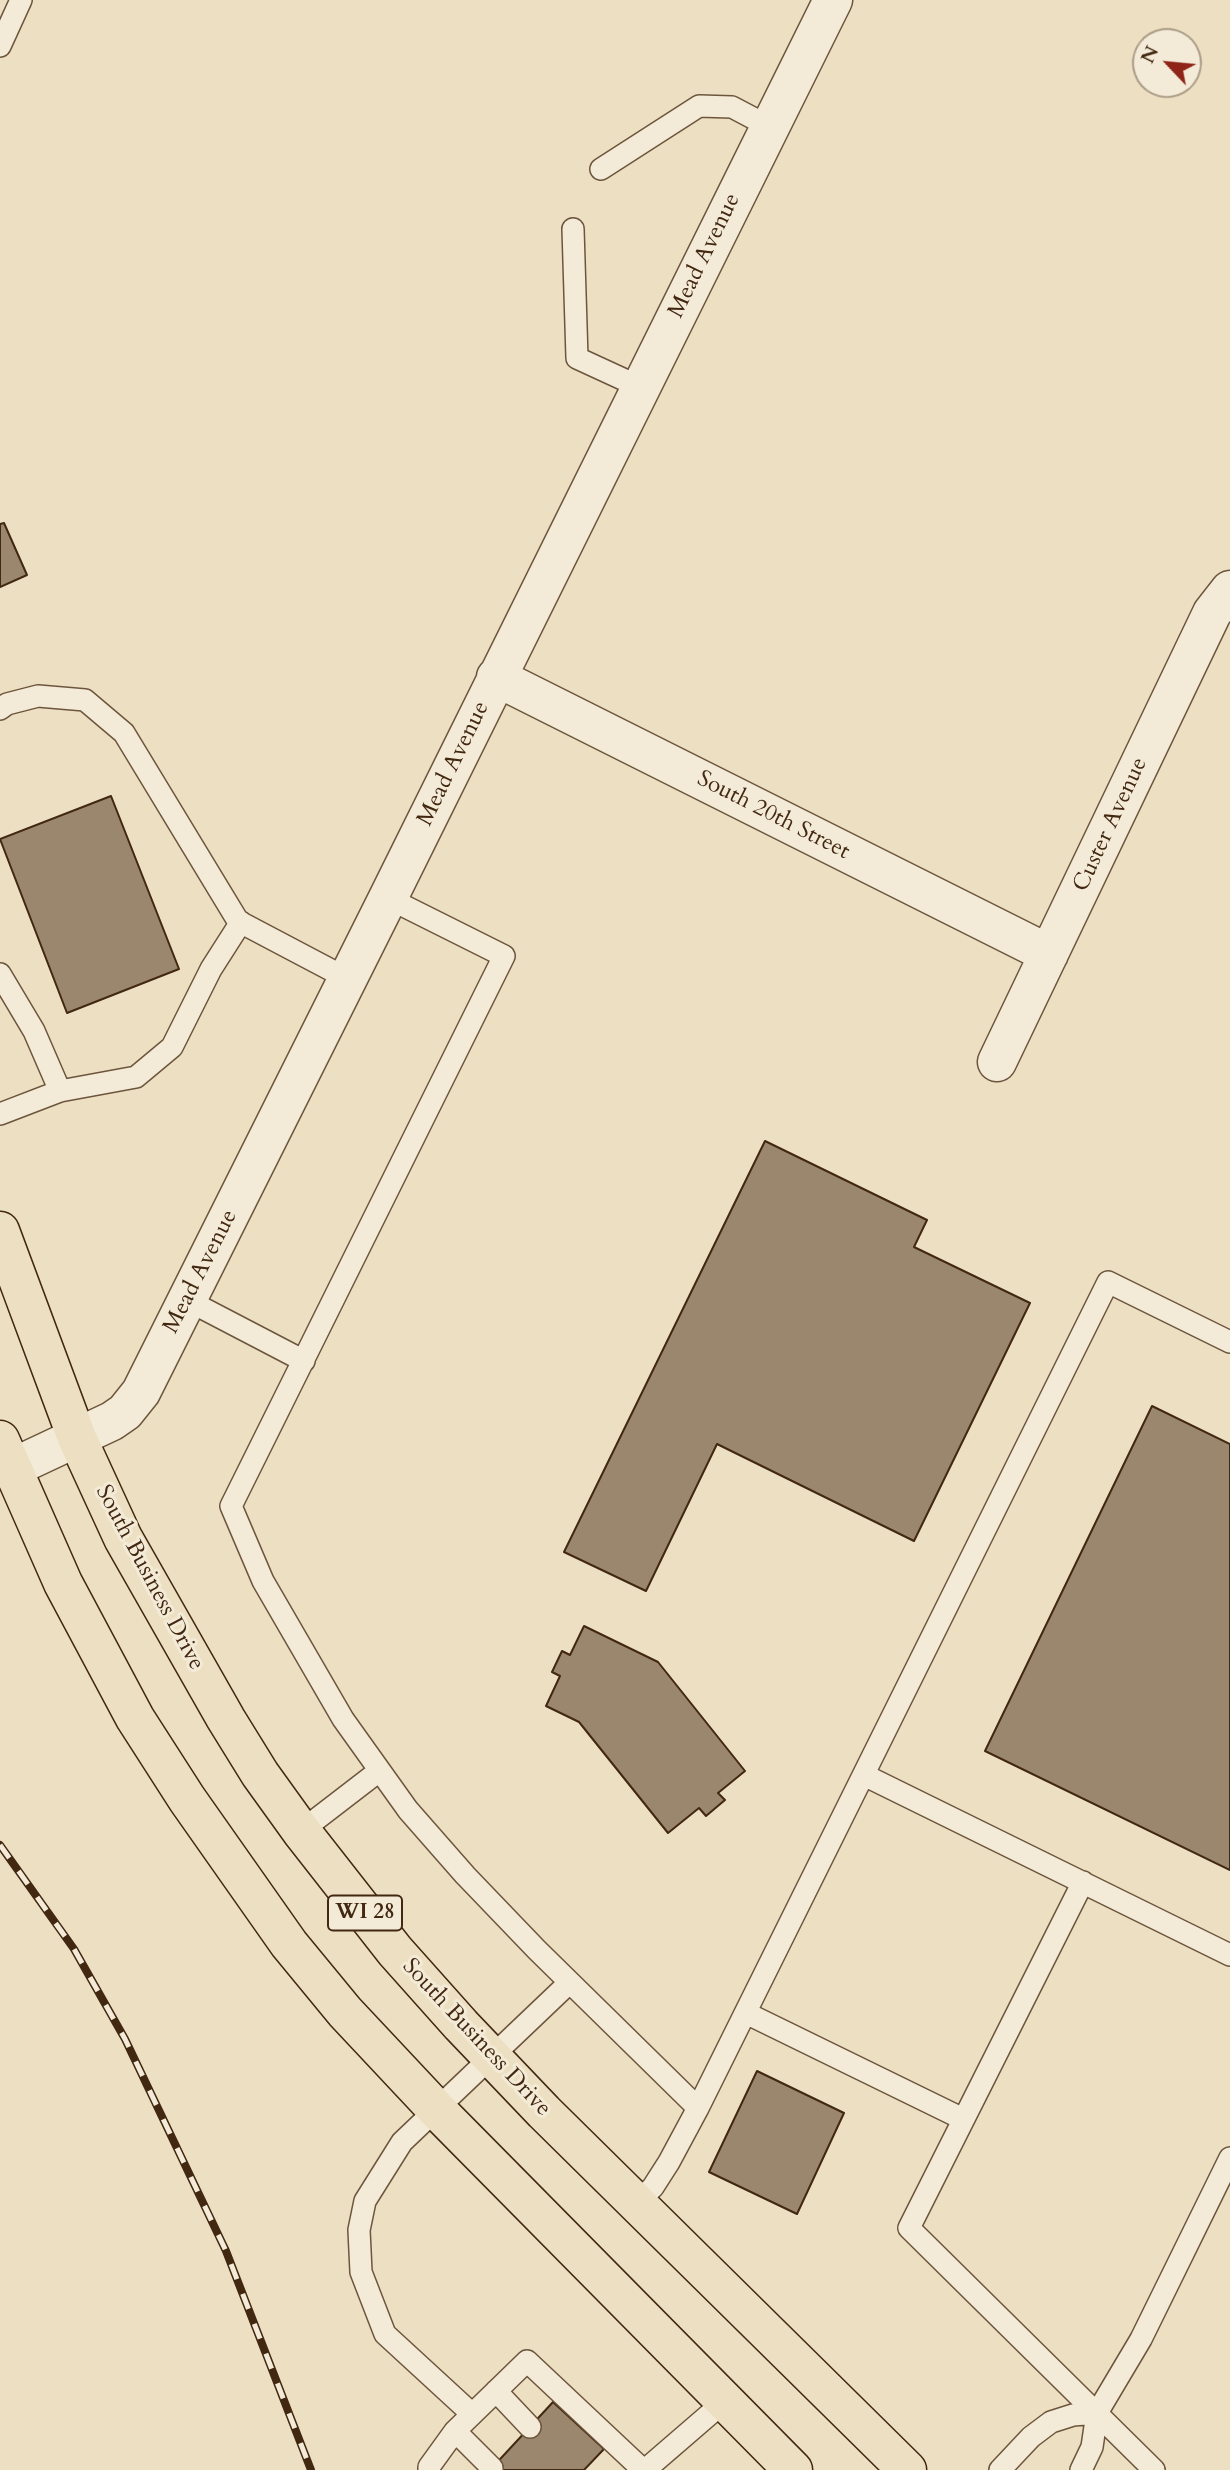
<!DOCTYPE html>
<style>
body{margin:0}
#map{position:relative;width:1230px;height:2470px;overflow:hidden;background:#ede0c2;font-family:Cardo,serif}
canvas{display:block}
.north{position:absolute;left:1132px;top:28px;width:70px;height:70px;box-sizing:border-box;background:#f3ebd7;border:2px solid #ac9d88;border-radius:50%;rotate:296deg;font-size:19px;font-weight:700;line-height:28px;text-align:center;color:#422711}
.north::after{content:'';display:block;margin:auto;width:24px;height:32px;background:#8f2418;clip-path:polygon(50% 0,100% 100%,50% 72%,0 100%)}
</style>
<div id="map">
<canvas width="1230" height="2470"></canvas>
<div class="north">N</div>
</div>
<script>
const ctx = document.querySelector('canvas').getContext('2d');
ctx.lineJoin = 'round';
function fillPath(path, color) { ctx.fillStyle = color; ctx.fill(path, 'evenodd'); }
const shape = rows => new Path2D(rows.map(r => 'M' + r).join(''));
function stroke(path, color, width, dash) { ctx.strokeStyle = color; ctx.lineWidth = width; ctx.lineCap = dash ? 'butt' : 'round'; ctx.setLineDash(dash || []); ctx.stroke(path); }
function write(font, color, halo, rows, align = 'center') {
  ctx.font = font + ' Cardo,serif'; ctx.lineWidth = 6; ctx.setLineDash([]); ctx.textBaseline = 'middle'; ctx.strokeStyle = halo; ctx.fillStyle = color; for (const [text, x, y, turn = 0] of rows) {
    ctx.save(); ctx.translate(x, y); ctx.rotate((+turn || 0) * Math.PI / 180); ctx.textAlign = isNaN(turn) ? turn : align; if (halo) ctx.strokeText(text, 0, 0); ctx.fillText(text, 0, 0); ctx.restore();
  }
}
const building = shape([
 [4,523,27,575,0,587,0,524,4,523],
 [111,796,179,969,67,1013,0,839,111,796],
 [765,1141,927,1220,914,1247,1030,1303,914,1541,717,1444,646,1591,564,1552,765,1141],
 [1152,1406,1230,1444,1230,1870,985,1751,1152,1406],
 [584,1626,658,1662,745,1771,718,1793,725,1800,706,1816,699,1808,668,1833,579,1722,546,1706,560,1676,552,1672,562,1651,570,1655,584,1626],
 [757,2071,844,2113,797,2214,709,2172,757,2071],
 [553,2402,604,2449,584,2470,490,2470,553,2402]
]);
fillPath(building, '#9b876d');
stroke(building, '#422711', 2);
const lane = shape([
 [0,46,21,0],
 [601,169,699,106,732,107,770,127],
 [573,229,577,358,640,387],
 [0,709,7,704,38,696,85,700,124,733,238,921,348,979],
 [388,898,504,956,231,1506,263,1581,343,1719,408,1810,465,1875,537,1950,698,2108],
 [0,974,34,1031,60,1091],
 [0,1114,60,1091,136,1077,172,1047,211,969,241,922],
 [187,1300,304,1361],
 [864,1775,1230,1955],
 [301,1831,379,1771],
 [1083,1882,909,2228,1154,2470],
 [746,2013,963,2119],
 [636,2204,653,2187,669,2162,698,2108,1108,1282,1230,1342],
 [496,2391,530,2427],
 [472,2414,385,2334,361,2272,359,2230,365,2201,402,2142,569,1983],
 [455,2431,492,2468],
 [429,2470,429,2467,455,2431,527,2361,643,2470],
 [645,2470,725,2401],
 [1000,2470,1031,2437,1051,2422,1073,2415,1097,2413],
 [1081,2470,1092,2447,1097,2413,1141,2339,1230,2158]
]);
const street = shape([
 [496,677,1049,954],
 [997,1062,1212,613,1230,590],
 [12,1468,112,1421,125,1412,141,1392,388,898,833,0]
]);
const primary = shape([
 [0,1231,77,1438,123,1538,226,1719,260,1774,301,1831,395,1951,461,2025,544,2112,907,2470],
 [0,1440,63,1583,135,1718,187,1799,289,1944,345,2012,436,2109,793,2470]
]);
stroke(lane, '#6d553d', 24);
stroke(street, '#6d553d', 41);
stroke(primary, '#422711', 41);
stroke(lane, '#f3ebd7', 21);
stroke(street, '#f3ebd7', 38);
stroke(primary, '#ede0c2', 38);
const rail = shape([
 [0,1845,74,1949,125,2039,226,2251,311,2470]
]);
stroke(rail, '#422711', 8);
stroke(rail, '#f3ebd7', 5, [16]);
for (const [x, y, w] of [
 [365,1913,74]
]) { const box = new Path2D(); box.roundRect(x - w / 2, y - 17.5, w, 35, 5); ctx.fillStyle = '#f3ebd7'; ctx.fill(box); stroke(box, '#422711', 2); }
write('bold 21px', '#422711', null, [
 ["WI 28",365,1913]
]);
write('23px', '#422711', '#f3ebd7', [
 ["Mead Avenue",705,256,-64],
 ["Mead Avenue",454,764,-64],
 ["South 20th Street",773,816,27],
 ["Custer Avenue",1111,825,-65],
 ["Mead Avenue",201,1272,-63],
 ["South Business Drive",149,1578,62],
 ["South Business Drive",476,2038,47]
]);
</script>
